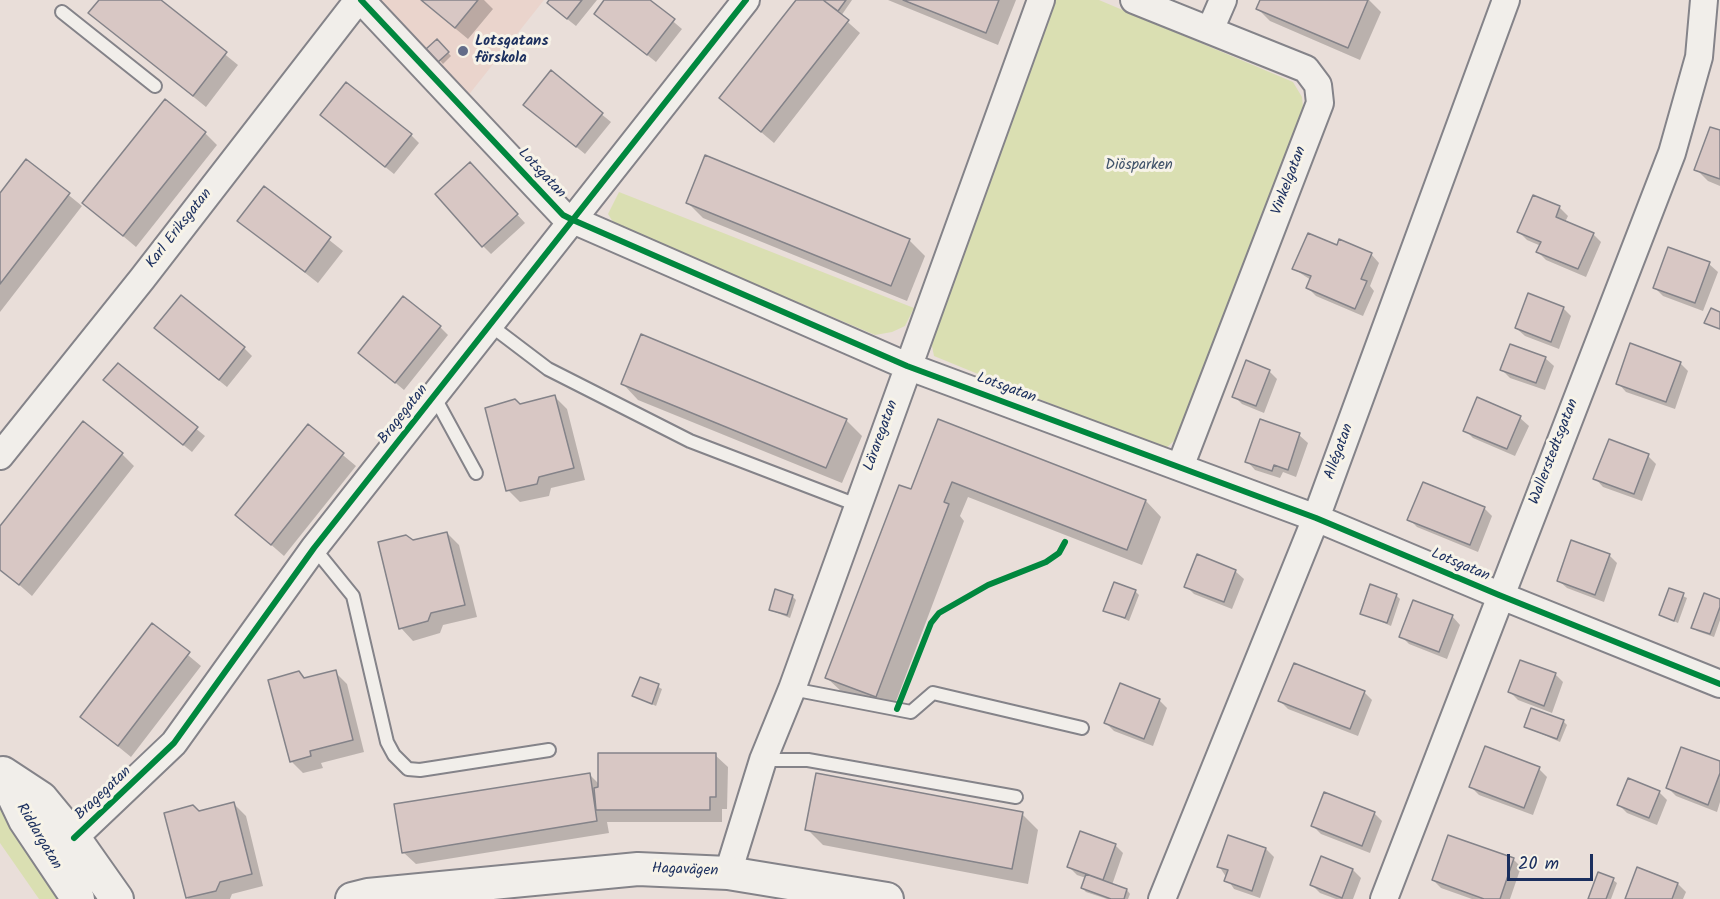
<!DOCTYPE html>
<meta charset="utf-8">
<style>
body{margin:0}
#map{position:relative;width:1720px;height:899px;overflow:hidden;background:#e9ded9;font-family:Kalam,sans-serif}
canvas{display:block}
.scale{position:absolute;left:1507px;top:854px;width:86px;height:27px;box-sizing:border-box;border:3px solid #1b2f5e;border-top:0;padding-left:8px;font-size:18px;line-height:21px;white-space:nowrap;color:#1b2f5e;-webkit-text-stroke:4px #f7f3e8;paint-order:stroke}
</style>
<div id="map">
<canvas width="1720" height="899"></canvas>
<div class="scale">20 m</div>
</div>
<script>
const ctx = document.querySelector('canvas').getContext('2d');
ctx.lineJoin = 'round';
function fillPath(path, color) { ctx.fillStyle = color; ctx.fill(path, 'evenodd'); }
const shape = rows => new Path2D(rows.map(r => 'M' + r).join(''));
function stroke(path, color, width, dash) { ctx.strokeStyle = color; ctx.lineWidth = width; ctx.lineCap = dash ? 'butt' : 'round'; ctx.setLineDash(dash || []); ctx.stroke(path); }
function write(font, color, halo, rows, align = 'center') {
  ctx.font = font + ' Kalam,sans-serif'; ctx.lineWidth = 6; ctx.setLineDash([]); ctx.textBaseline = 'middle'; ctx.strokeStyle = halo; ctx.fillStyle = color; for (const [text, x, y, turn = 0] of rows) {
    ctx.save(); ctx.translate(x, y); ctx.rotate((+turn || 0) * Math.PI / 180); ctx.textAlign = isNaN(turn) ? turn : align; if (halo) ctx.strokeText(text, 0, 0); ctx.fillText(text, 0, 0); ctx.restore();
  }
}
fillPath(shape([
 [374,0,544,0,467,97]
]), '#ead4cc');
fillPath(shape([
 [1055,0,1099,0,1293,82,1302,97,1304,118,1190,415,1175,440,1164,450,934,356,931,341],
 [619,192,914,308,905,326,892,332,875,335,615,225,608,214],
 [0,800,67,899,39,899,0,843]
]), '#dadfb2');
fillPath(shape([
 [101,0,158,0,238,65,206,107,90,13],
 [421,0,484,0,493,9,468,39],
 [551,0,597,0,576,26,557,11],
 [606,0,648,0,682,29,656,62,596,14],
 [798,0,852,0,841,16,860,33,774,143,721,98],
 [888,0,1016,0,998,45],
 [1262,0,1369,0,1381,12,1360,60,1270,21,1258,9],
 [437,41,451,56,443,64,429,49],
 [551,73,611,122,585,154,525,105],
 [330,123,411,135,419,143,394,174],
 [1720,132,1720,186,1708,181,1696,169],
 [205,133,217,145,136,247,84,203],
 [27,161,82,206,0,312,0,195],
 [478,172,525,223,491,254,483,246],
 [264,188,343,251,318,283,239,221],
 [1534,197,1560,208,1568,216,1565,222,1593,234,1601,242,1586,277,1546,260,1538,252,1541,246,1527,240,1519,232],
 [687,202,909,240,925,256,907,301,703,218],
 [1338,247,1371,254,1379,263,1370,286,1374,291,1363,316,1316,296,1308,288,1311,280,1294,269],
 [1669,249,1709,264,1718,272,1703,311,1663,296,1655,288],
 [1563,308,1571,316,1559,349,1525,336,1516,328],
 [440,327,448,335,404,390,360,353],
 [164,336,244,348,252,356,227,387],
 [1545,358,1554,366,1545,390,1510,378,1502,370],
 [1680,363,1688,371,1675,409,1626,392,1618,383],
 [118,365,205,436,192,452,113,388],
 [1269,371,1277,379,1264,413,1242,404,1234,396],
 [623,384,846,420,862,436,842,483,638,400],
 [555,397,567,409,585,480,551,488,549,496,520,502,508,490,520,406],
 [1478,399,1520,418,1529,426,1515,456,1473,438,1465,430],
 [939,421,1146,501,1161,517,1142,565,968,497,960,516,964,521,892,712,843,693,827,678,912,491],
 [1261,421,1299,435,1308,443,1296,477,1283,472,1280,478,1255,470,1247,461],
 [308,426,356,466,284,556,237,515],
 [122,454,134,466,32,596,0,568,0,529],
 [1648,456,1656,464,1642,501,1603,487,1595,478],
 [1484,508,1492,516,1478,552,1417,527,1409,519],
 [447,533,459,545,477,617,443,625,440,633,413,641,401,628,413,542],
 [1609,555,1617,563,1604,602,1567,588,1558,580],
 [1235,571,1244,579,1232,609,1194,594,1186,586],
 [1670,590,1687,598,1678,623,1660,615],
 [1135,591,1139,595,1129,621,1105,610],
 [1396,595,1400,599,1391,626,1362,613],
 [792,596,796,600,790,618,770,610],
 [1720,600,1720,620,1714,637,1697,631,1693,627],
 [1452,616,1460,625,1447,659,1409,644,1401,636],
 [152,625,201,666,131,757,82,717],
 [299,672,305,679,335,672,347,684,364,752,321,763,323,768,303,773,291,761],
 [1555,674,1563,682,1552,713,1518,700,1510,692],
 [641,678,662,689,656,706,634,696],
 [1364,692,1372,700,1358,736,1288,709,1280,701],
 [1159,700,1167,708,1153,746,1114,731,1106,723],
 [1563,721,1567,725,1560,742,1526,727],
 [715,755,728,767,727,809,722,809,722,822,607,822,609,833,416,864,403,852,589,774,600,785],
 [1720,763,1720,802,1717,812,1676,796,1668,788],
 [1539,769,1547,777,1533,815,1479,795,1471,787],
 [1659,792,1667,800,1657,825,1627,813,1619,805],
 [234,804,246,816,263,886,232,894,230,899,188,899,199,812],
 [1374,813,1382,821,1370,853,1321,834,1312,825],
 [1022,814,1038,830,1028,884,823,845,807,829],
 [1115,845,1123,853,1112,885,1127,890,1130,894,1128,899,1107,899,1086,892,1082,888,1086,878,1077,875,1069,867],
 [1266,849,1274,857,1260,898,1234,889,1219,866],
 [1513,859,1521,867,1510,899,1472,899,1441,888,1433,880],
 [1638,869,1678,884,1686,892,1683,899,1627,899],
 [1353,870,1361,878,1353,899,1336,899,1320,893,1312,885],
 [1613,880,1617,883,1611,899,1590,899]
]), '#0003');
const building = shape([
 [99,0,161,0,227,52,193,96,88,13,99,0],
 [421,0,478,0,455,28,421,0],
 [549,0,582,0,567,19,547,3,549,0],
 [604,0,650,0,675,19,647,55,594,14,604,0],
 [796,0,823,0,849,20,761,132,719,98,796,0],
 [823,0,846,0,838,11,823,0],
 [903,0,999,0,986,33,903,0],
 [1260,0,1368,0,1348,48,1256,9,1260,0],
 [437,39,449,52,438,62,426,49,437,39],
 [551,70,603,113,576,147,523,105,551,70],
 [346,82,412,134,385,167,320,115,346,82],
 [165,99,206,132,123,236,82,203,165,99],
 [1710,127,1720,130,1720,179,1694,170,1710,127],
 [705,155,910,239,891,286,686,203,705,155],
 [26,159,70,193,0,284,0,193,26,159],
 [470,162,518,214,482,247,435,194,470,162],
 [264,186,331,237,305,272,237,221,264,186],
 [1533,195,1560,206,1556,217,1594,233,1578,269,1536,252,1541,242,1517,232,1533,195],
 [1308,233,1337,245,1339,239,1372,253,1361,279,1367,281,1355,309,1306,288,1311,276,1292,269,1308,233],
 [1668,247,1710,262,1695,303,1653,288,1668,247],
 [1528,293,1564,307,1551,342,1515,328,1528,293],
 [181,295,245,347,219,380,154,328,181,295],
 [403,296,441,326,395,383,358,353,403,296],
 [1711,308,1720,312,1720,329,1704,323,1711,308],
 [641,334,847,419,826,468,621,384,641,334],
 [1630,343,1681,362,1666,402,1616,384,1630,343],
 [1510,344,1546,357,1536,383,1500,370,1510,344],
 [1246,360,1270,370,1256,406,1232,397,1246,360],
 [118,363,198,427,183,445,103,380,118,363],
 [555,395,574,468,539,477,537,484,506,491,485,408,515,399,520,404,555,395],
 [1477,397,1521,416,1507,449,1463,431,1477,397],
 [938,419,1146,500,1127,550,952,482,944,502,949,504,876,697,825,678,899,485,911,489,938,419],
 [1260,419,1300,433,1288,470,1274,465,1272,471,1245,462,1260,419],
 [83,421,123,453,19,585,0,570,0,526,83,421],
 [308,424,344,453,271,545,235,515,308,424],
 [1609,439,1649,454,1634,494,1593,479,1609,439],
 [1423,482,1485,507,1470,545,1407,520,1423,482],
 [447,532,465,605,431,613,428,621,399,629,378,542,406,535,413,540,447,532],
 [1571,540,1610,554,1595,595,1557,581,1571,540],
 [1197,554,1236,570,1224,602,1184,587,1197,554],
 [1114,582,1136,590,1125,618,1103,611,1114,582],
 [1370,584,1397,594,1387,623,1360,614,1370,584],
 [1669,588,1684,593,1674,621,1659,615,1669,588],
 [775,589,793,595,787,615,769,610,775,589],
 [1704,593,1720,599,1720,607,1710,634,1691,628,1704,593],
 [1413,600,1453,615,1439,652,1399,637,1413,600],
 [152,623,190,652,118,746,80,717,152,623],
 [1520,660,1556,673,1544,706,1508,692,1520,660],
 [1294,663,1365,691,1350,729,1278,701,1294,663],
 [336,670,353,740,310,751,311,756,290,762,268,680,299,671,304,678,336,670],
 [640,677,659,684,652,704,632,696,640,677],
 [1120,683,1160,699,1144,739,1104,723,1120,683],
 [1531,708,1564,720,1557,739,1524,727,1531,708],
 [1485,746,1540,767,1524,808,1469,787,1485,746],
 [1681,747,1720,761,1720,773,1708,805,1666,788,1681,747],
 [598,753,716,753,716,797,710,797,710,810,596,810,594,788,598,787,598,753],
 [590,773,597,821,402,853,394,804,590,773],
 [816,773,1023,812,1012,869,805,830,816,773],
 [1628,778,1660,791,1649,818,1617,805,1628,778],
 [1324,792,1375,812,1362,846,1311,826,1324,792],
 [234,802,252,874,220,882,216,891,186,898,164,813,193,805,199,811,234,802],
 [1080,831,1116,844,1103,880,1067,867,1080,831],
 [1228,835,1266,848,1252,891,1224,881,1228,870,1217,867,1228,835],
 [1448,835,1514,858,1500,899,1484,899,1432,880,1448,835],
 [1321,856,1353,869,1342,898,1310,885,1321,856],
 [1637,867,1678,883,1672,899,1625,899,1637,867],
 [1598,872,1614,878,1606,899,1588,899,1598,872],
 [1086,874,1127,889,1124,899,1111,899,1081,888,1086,874]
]);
fillPath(building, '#d8c7c4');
stroke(building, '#848389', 1.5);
const service = shape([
 [62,12,155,86],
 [490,325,548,369,690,441,857,505],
 [434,396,476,473],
 [314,548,353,596,387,742,394,755,408,769,420,770,549,750],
 [792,689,911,712,933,693,1082,728],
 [763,760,808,760,1016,797]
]);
const minor = shape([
 [361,0,563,215,573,220,907,366,1316,518,1499,595,1720,684],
 [1134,0,1306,69,1318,85,1320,103,1180,467],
 [1210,30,1223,0],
 [0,456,142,279,358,0],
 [74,838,174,743,314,548,746,0],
 [728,873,763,760,792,689,1041,0],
 [1162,899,1316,518,1506,0],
 [1384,899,1672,153,1699,57,1704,0]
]);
const tertiary = shape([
 [3,773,41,798,74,838,117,899],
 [3,774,25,820,78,899],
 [352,899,368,895,638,869,728,873,887,899]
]);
stroke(service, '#848389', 16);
stroke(minor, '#848389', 30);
stroke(tertiary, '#848389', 36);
stroke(service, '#f1eeea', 12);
stroke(minor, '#f1eeea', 26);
stroke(tertiary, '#f1eeea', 32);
stroke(shape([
 [361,0,563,215,573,220,907,366,1316,518,1499,595,1720,684],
 [897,709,931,623,939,613,988,585,1046,562,1059,553,1065,542],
 [74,838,174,743,314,548,746,0]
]), '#00873e', 6);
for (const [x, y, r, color] of [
 [463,51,6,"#636c89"]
]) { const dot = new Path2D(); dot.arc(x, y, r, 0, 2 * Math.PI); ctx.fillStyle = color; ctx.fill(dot); stroke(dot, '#f7f3e8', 2); }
write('bold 15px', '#1b2f5e', '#f7f3e8', [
 ["Lotsgatans",475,42],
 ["förskola",475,59]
], 'left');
write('15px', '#3f5269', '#f7f3e8', [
 ["Diösparken",1139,166]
]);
write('15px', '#1b2f5e', '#f7f3e8', [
 ["Lotsgatan",541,174,47],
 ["Vinkelgatan",1290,181,-69],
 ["Karl Eriksgatan",180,229,-52],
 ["Lotsgatan",1006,389,20],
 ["Bragegatan",404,415,-52],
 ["Läraregatan",882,436,-70],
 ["Allégatan",1340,452,-70],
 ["Wallerstedtsgatan",1555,452,-69],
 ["Lotsgatan",1460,566,23],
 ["Bragegatan",104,794,-43],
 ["Riddargatan",38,837,59],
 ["Hagavägen",685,871,2]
]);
</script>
